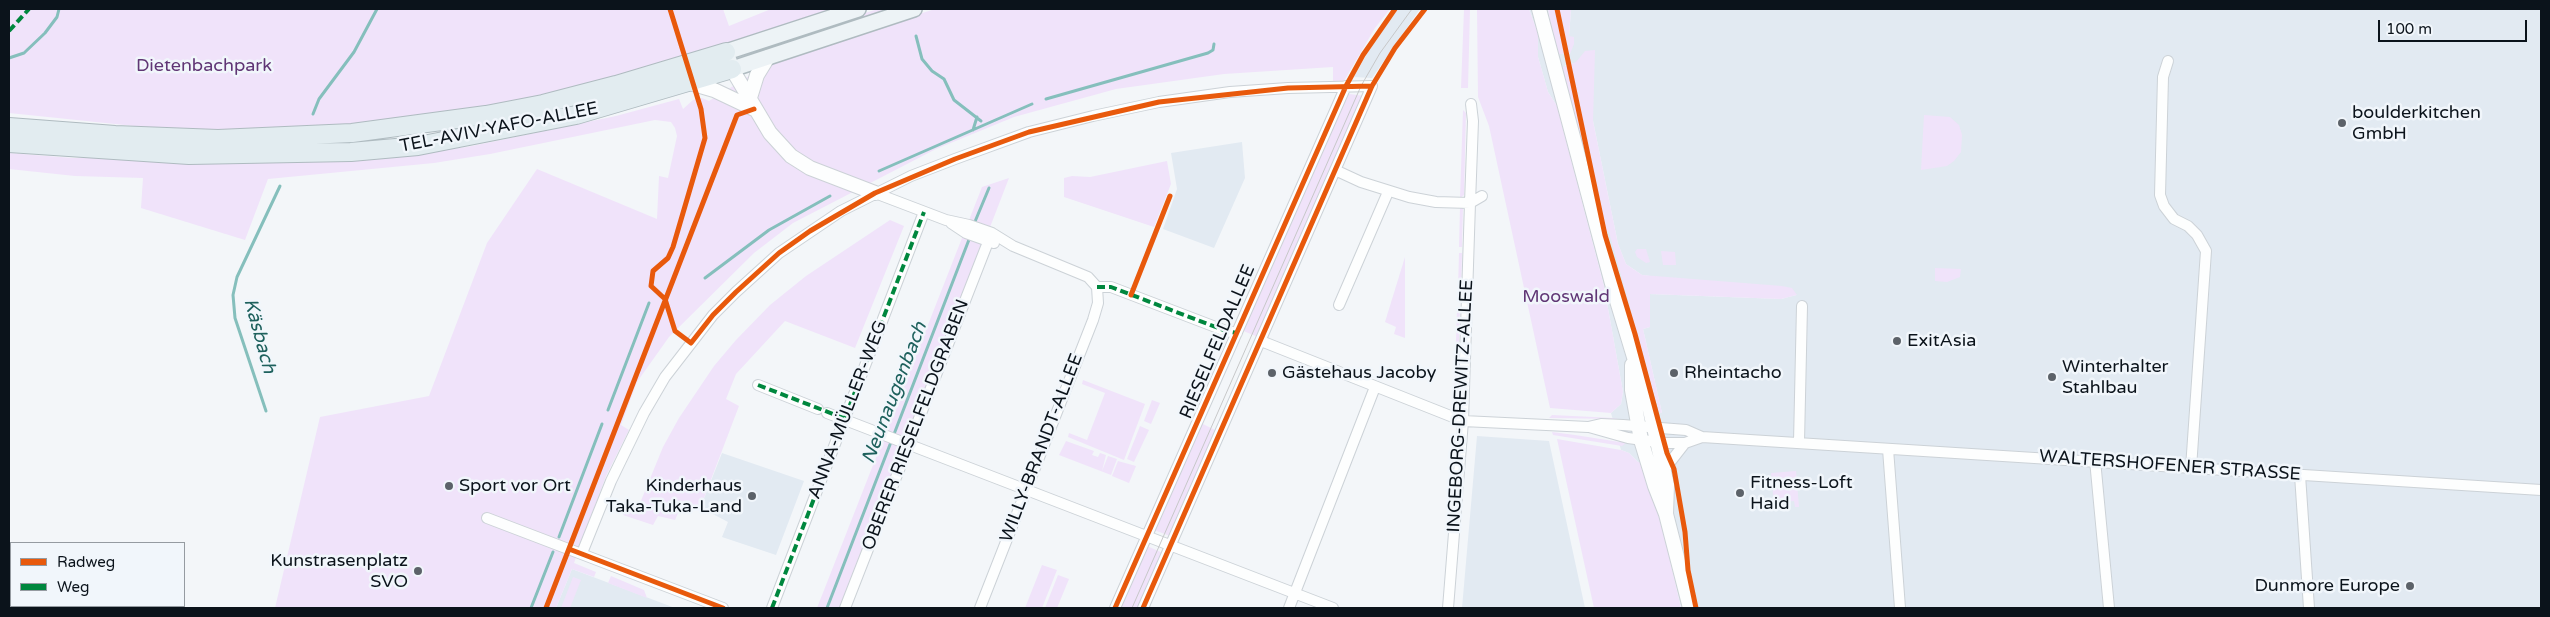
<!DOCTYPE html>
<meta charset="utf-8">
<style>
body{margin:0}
#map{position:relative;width:2550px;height:617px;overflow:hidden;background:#f3f6f9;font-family:"Varela Round",sans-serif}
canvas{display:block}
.frame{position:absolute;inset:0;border:10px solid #0b131b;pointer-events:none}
.legend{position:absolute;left:10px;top:542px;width:175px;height:65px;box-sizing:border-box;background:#f1f6fb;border:1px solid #959ba1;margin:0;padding:6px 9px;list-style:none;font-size:15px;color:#0b131b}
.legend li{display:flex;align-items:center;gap:10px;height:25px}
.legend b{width:25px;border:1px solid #959ba1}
.scale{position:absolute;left:2378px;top:20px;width:149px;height:22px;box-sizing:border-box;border:2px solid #0b131b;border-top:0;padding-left:6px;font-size:15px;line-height:18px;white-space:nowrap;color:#0b131b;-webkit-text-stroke:4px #f1f6fb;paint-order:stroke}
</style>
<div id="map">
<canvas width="2550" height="617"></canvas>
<div class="frame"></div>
<ul class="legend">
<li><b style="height:6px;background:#e8590c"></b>Radweg</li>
<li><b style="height:6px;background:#00873e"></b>Weg</li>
</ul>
<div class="scale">100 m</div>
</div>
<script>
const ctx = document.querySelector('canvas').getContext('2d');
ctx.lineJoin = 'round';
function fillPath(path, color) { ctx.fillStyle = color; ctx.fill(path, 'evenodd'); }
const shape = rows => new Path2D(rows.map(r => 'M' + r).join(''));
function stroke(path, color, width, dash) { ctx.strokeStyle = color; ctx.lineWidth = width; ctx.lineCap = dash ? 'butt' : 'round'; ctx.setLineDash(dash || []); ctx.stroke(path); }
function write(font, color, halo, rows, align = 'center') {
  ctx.font = font + ' "Varela Round",sans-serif'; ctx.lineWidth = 5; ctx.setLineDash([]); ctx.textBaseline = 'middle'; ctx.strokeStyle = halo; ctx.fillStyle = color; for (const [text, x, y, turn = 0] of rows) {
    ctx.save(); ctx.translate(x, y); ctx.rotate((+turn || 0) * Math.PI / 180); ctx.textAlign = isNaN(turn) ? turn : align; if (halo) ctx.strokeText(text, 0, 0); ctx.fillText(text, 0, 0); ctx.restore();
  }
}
fillPath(shape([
 [1398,9,1420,9,1372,78,1354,77,1374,41],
 [1529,9,1548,9,1555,49,1569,37,1571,9,2541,9,2541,608,1681,608,1658,508,1638,462,1629,453,1621,450,1611,413,1621,404,1623,392,1604,286,1557,106,1548,92,1538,57,1538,34],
 [1584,54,1593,121,1618,244,1626,264,1642,275,1796,295,1781,299,1650,294,1650,327,1643,329,1662,413,1659,412,1565,65,1576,63],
 [1242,142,1245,178,1214,248,1163,229,1177,189,1171,153],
 [1477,436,1549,441,1585,608,1462,608],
 [722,453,804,481,776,555,722,537,728,522,709,512,699,511],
 [572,569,675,608,556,608]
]), '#e2eaf2');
fillPath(shape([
 [9,9,723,9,729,26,771,9,839,9,756,37,549,97,415,120,288,129,173,130,9,113],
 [878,9,902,9,742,59,741,56,803,37,833,23],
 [935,9,1390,9,1375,28,1344,81,1333,81,1333,67,1224,74,1116,89,1014,117,936,149,793,223,754,253,669,337,637,382,621,425,629,430,606,476,574,563,596,572,594,577,572,569,556,608,275,608,320,417,429,396,487,243,537,169,657,219,659,176,668,178,677,136,675,128,671,122,655,120,490,154,434,163,268,179,245,240,141,208,143,178,75,176,9,169,9,153,73,158,408,154,467,147,616,116,679,99,683,109,693,100,702,98,709,101,775,60],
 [1464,9,1470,9,1468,88,1461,88],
 [1477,9,1529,9,1538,34,1538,57,1548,92,1557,106,1604,286,1623,392,1621,404,1611,413,1550,408,1489,126,1478,97],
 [1548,9,1571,9,1569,36,1574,37,1574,44,1570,54,1559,54,1555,49],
 [1595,50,1593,121,1618,244,1626,264,1642,275,1782,286,1792,288,1797,295,1781,299,1650,294,1650,327,1643,329,1662,413,1659,412,1609,232,1600,227,1561,68,1576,62,1585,51],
 [1350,94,1364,96,1258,337,1241,330,1345,95],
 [1463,110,1466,113,1464,195,1460,198],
 [1924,115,1950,117,1959,125,1962,135,1961,152,1954,161,1947,166,1921,170],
 [1167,161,1171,184,1154,227,1064,197,1064,178,1072,176,1090,177],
 [1009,178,843,608,817,608,982,187],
 [1460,207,1463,207,1462,247,1459,247],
 [890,220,904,226,855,348,785,321,736,374,726,399,739,406,699,511,683,502,675,520,658,516,653,525,623,515,628,504,638,508,663,447,679,418,714,366,736,340,770,305,806,276],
 [1637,249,1646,249,1650,262,1646,263,1637,257,1635,252],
 [1661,251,1675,252,1676,265,1663,265],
 [1459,253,1462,253,1461,289,1458,289],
 [1405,257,1405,338,1394,334,1396,327,1385,322],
 [1935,268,1961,269,1960,277,1947,282,1935,281],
 [1457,310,1460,310,1457,402,1454,401],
 [1083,380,1145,404,1124,460,1068,437,1069,433,1087,440,1105,393,1082,384],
 [1152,400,1160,403,1151,424,1144,421],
 [1552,415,1614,418,1618,419,1549,418],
 [1201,423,1217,431,1170,536,1154,530],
 [1140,426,1149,430,1134,462,1127,459],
 [1552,432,1575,435,1626,443,1622,446,1553,435],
 [1557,439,1621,450,1629,453,1638,462,1643,462,1658,508,1681,608,1594,608],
 [1066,441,1094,451,1092,455,1098,457,1100,453,1106,455,1102,471,1108,456,1117,459,1111,475,1059,455],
 [1118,461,1136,466,1129,483,1112,476],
 [1796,471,1799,507,1795,507,1794,501,1774,503,1771,473],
 [1147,546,1163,553,1139,608,1119,608],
 [1042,565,1057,570,1042,608,1025,608],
 [1058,575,1069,579,1057,608,1045,608],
 [611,576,644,590,647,598,608,583],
 [573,577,581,580,570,608,561,608]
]), '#f0e3fa');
stroke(shape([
 [916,36,922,59,932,71,944,79,954,100,981,121],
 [9,58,24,53,45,33,57,17,59,9],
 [1046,99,1208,53,1213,50,1214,44],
 [313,114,319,99,354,52,377,9],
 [973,130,977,117],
 [879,171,1032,104],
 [974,224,989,188],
 [705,278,769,230,830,196],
 [608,410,649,303],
 [266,411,235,318,233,295,237,277,280,186],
 [559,537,602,424],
 [531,608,553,552],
 [827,608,970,237]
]), '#85bfbc', 3);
const street = shape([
 [2168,61,2163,77,2160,195,2164,206,2174,219,2188,226,2197,235,2206,251,2191,468],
 [1335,170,1361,182,1409,197,1436,202,1470,203,1473,121,1471,104],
 [875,193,946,220,969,225,992,233,1013,246,1088,277,1097,287,1098,303,1093,320,980,608],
 [951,223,966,233,994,243],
 [1097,287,1111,287,1226,331,1237,333],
 [1339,305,1388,192],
 [1261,341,1463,421,1588,427,1601,424,1623,425,1686,430,1702,437,2541,490],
 [758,385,818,409],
 [827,413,1333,608],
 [1589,427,1628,438,1665,443,1685,443,1702,437],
 [1799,442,1802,306],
 [1888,449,1900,608],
 [2095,460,2109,608],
 [1664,470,1685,443],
 [2300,475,2309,608],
 [487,518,723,608],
 [582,553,611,481,644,413,665,377,713,315,736,292,779,253,841,211,911,176,955,159,1029,132,1093,116,1159,102,1230,92,1288,88,1372,86,1143,608],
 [772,608,924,212],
 [845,608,988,242],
 [1115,608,1346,86],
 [1289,608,1375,387],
 [1448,608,1463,421,1470,203,1482,196]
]);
const secondary = shape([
 [1539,9,1614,291,1650,410,1667,485,1666,514],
 [732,69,770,133,791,156,810,168,875,193],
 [690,83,714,90,754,109],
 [749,101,757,75,768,57],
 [1632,365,1632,390,1641,440,1655,486,1666,514,1690,608]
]);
const primary = shape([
 [858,9,726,52,732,69,914,9]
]);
const highway = shape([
 [9,127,115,135,218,139,352,133,486,115,543,104,616,85,726,52],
 [9,143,189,155,351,152,418,146,576,115,732,69]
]);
stroke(street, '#ccd2d7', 12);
stroke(secondary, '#ccd2d7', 16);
stroke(primary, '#afbbc0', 18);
stroke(highway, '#afbbc0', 20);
stroke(street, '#fdfefe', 10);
stroke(secondary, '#fdfefe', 14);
stroke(primary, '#edf3f6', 15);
stroke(highway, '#e2ecf0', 18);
stroke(shape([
 [1132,608,1361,86,1380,53,1412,9]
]), '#c7c8c9', 1);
stroke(shape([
 [9,31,29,9],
 [1097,287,1111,287,1226,331,1237,333],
 [758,385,846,419],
 [772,608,924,212]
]), '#00873e', 4, [8, 4]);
stroke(shape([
 [670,9,701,109,705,138,673,247,668,258,653,271,651,286,665,299,675,331,691,343,713,315,736,292,779,253,810,231,875,193,955,159,1029,132,1159,102,1288,88,1372,86],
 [1557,9,1605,235,1635,334,1667,453,1674,469,1685,532,1688,570,1696,608],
 [1131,295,1170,196],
 [569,549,723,608],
 [546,608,737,115,754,109],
 [1115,608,1346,86,1363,55,1395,9],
 [1143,608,1372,86,1395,48,1425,9]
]), '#e8590c', 5);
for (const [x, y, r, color] of [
 [2342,123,5,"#5c6269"],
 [1897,341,5,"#5c6269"],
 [1272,373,5,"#5c6269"],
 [1674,373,5,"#5c6269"],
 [2052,377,5,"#5c6269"],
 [449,486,5,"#5c6269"],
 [1740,493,5,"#5c6269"],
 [752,496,5,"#5c6269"],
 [418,571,5,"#5c6269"],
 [2410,586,5,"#5c6269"]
]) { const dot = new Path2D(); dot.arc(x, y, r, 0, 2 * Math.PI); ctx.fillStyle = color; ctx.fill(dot); stroke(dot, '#f1f6fb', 2); }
write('18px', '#603675', '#f1f6fb', [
 ["Dietenbachpark",204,66],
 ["Mooswald",1566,297]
]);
write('18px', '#0b131b', '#f1f6fb', [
 ["boulderkitchen",2352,113],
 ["GmbH",2352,134],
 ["ExitAsia",1907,341],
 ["Winterhalter",2062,367],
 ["Stahlbau",2062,388],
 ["Gästehaus Jacoby",1282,373],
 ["Rheintacho",1684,373],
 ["Fitness-Loft",1750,483],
 ["Haid",1750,504],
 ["Sport vor Ort",459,486],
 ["Kinderhaus",742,486,"right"],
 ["Taka-Tuka-Land",742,507,"right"],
 ["Kunstrasenplatz",408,561,"right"],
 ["SVO",408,582,"right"],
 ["Dunmore Europe",2400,586,"right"]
], 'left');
write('18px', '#0b131b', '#f1f6fb', [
 ["TEL-AVIV-YAFO-ALLEE",499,128,-11],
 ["RIESELFELDALLEE",1218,342,-67],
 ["INGEBORG-DREWITZ-ALLEE",1461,406,-87],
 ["ANNA-MÜLLER-WEG",848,410,-69],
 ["OBERER RIESELFELDGRABEN",916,425,-69],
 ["WILLY-BRANDT-ALLEE",1042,448,-69],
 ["WALTERSHOFENER STRASSE",2170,466,4]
]);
write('italic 19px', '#1e615d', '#f1f6fb', [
 ["Käsbach",259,336,75],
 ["Neunaugenbach",895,393,-69]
]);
</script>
